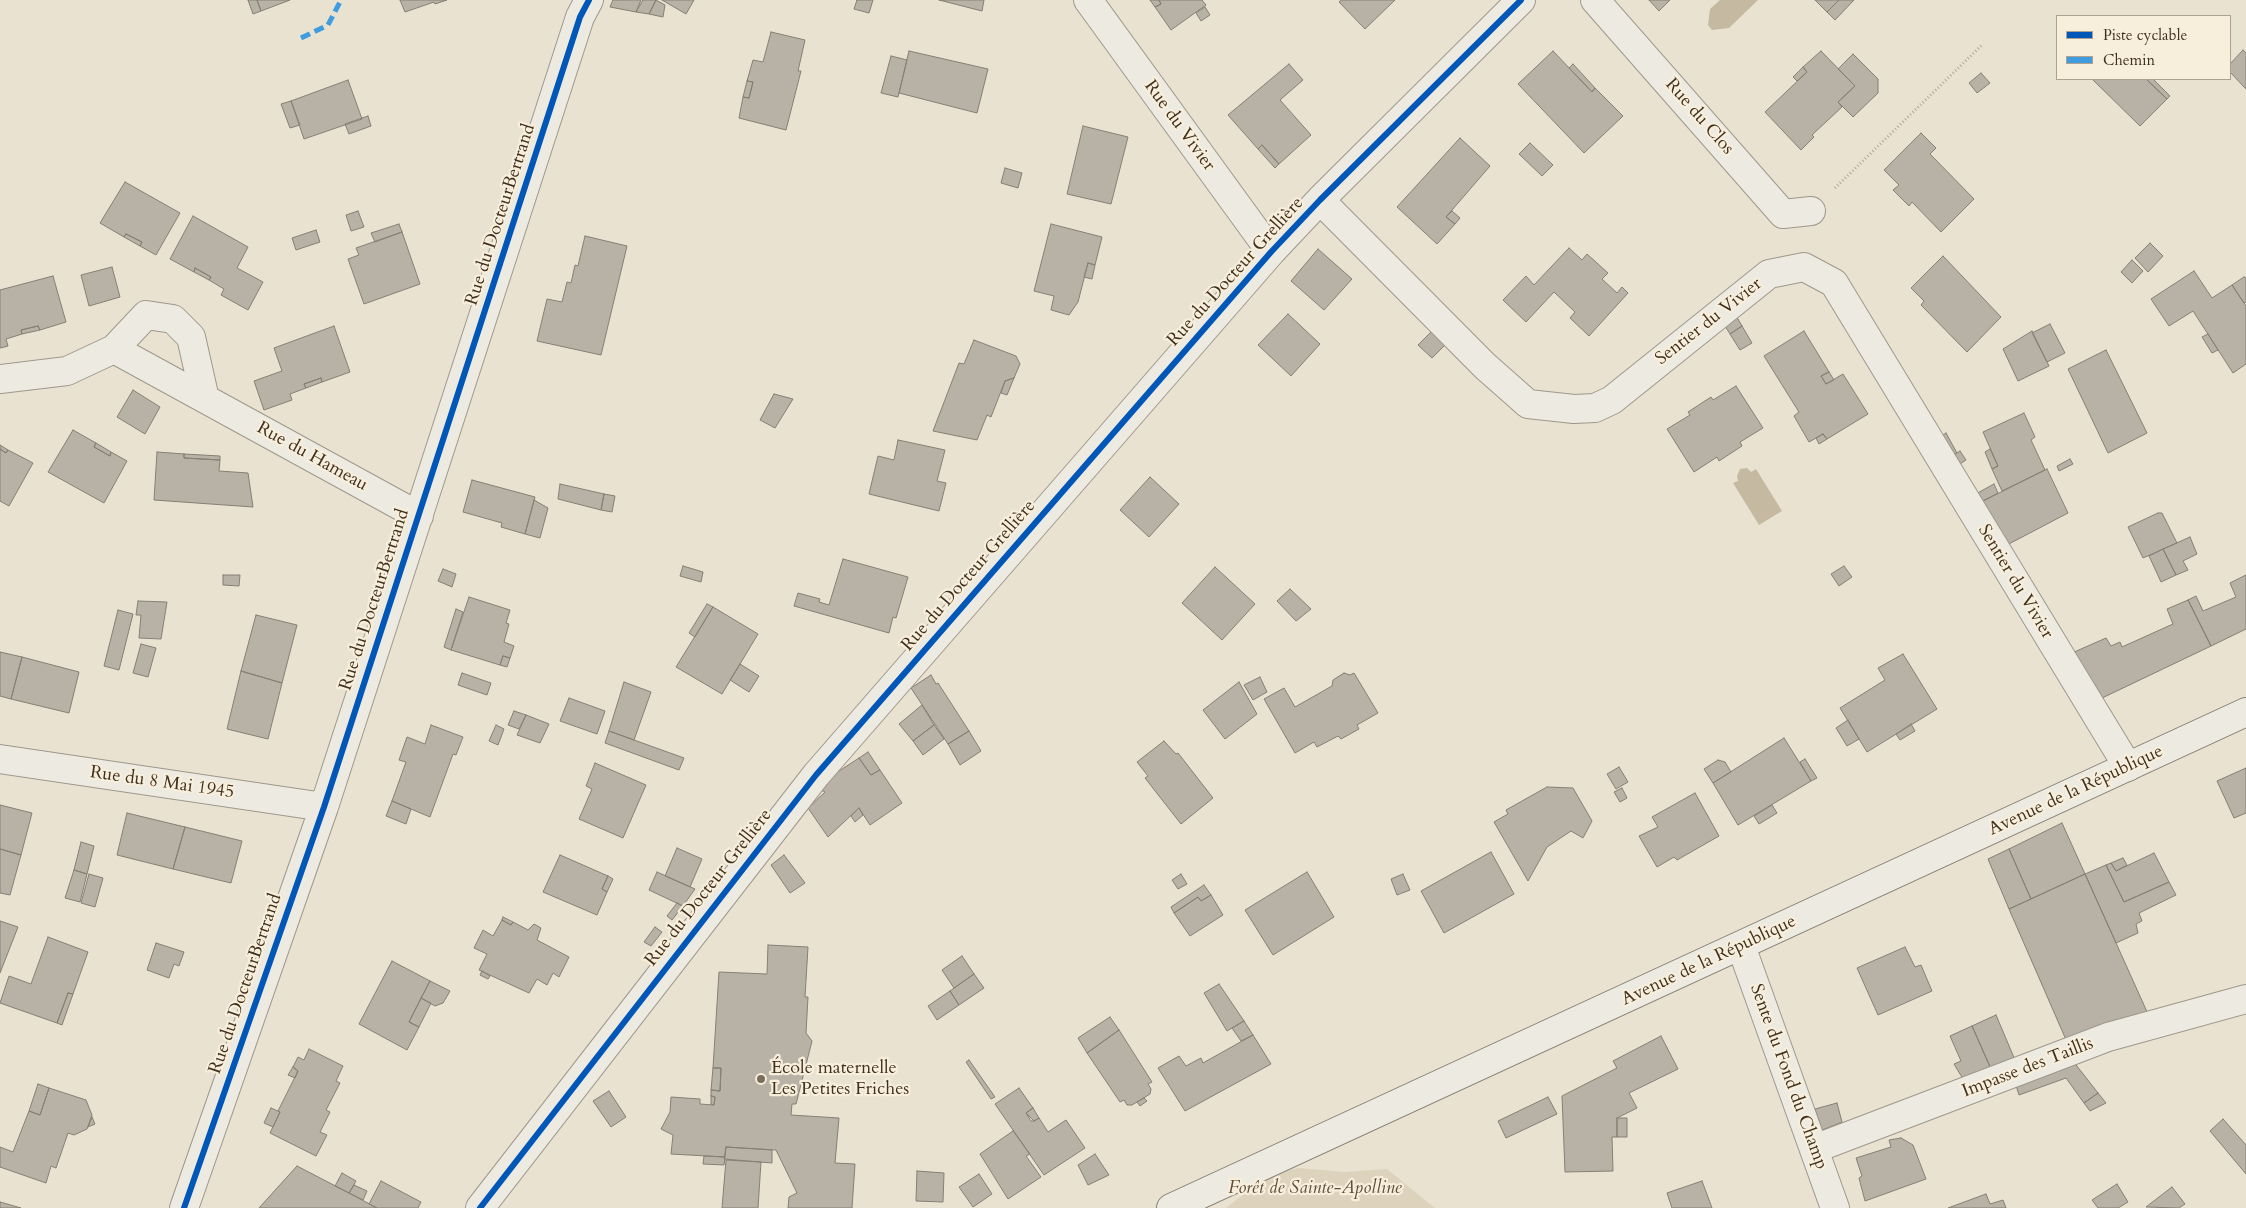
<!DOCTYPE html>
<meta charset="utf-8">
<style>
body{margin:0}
#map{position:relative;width:2246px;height:1208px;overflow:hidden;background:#e9e2d1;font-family:Cardo,serif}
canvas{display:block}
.legend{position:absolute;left:2056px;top:15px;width:175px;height:65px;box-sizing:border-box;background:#f7eedb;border:1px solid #ada28f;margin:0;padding:6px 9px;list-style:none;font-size:15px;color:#3f2f1d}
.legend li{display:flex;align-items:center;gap:10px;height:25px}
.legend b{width:25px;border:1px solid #ada28f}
</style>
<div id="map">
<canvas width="2246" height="1208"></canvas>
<ul class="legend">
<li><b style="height:6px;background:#0057b8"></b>Piste cyclable</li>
<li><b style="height:6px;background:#3f9ddf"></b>Chemin</li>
</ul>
</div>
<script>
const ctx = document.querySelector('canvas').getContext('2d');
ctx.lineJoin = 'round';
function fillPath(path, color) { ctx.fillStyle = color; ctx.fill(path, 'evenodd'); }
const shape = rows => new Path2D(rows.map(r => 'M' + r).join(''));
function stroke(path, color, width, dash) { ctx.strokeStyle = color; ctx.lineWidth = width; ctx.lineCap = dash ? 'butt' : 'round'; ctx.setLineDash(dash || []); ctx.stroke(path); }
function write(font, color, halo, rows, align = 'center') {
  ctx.font = font + ' Cardo,serif'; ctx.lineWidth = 4.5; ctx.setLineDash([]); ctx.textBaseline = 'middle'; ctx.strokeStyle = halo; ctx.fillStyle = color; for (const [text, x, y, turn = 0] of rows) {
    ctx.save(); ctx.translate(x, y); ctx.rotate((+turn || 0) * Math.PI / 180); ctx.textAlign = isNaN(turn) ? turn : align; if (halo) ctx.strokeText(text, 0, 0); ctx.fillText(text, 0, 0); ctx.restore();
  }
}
fillPath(shape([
 [1298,1168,1345,1172,1387,1169,1435,1208,1226,1208,1267,1176]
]), '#ddd3bc');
fillPath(shape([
 [1720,0,1758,0,1729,28,1712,30,1708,25,1710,9],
 [1747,468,1751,472,1756,469,1782,511,1759,525,1733,483,1738,481,1737,476,1740,469]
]), '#c5b9a1');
const building = shape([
 [248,0,257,0,261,11,253,14,248,0],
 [257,0,290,0,261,11,257,0],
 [400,0,447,0,435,4,434,2,405,12,400,0],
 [613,0,641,0,636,12,610,7,613,0],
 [643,0,656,0,649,14,636,12,643,0],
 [656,0,665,5,663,17,649,14,656,0],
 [662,0,694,0,686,14,662,0],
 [857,0,873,0,869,13,854,9,857,0],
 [939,0,984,0,982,11,939,0],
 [1150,0,1159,0,1161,4,1155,7,1150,0],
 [1159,0,1202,0,1206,5,1171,30,1155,7,1161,4,1159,0],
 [1341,0,1395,0,1365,29,1339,2,1341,0],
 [1649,0,1670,0,1659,11,1649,0],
 [1815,0,1839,0,1827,12,1815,0],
 [1839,0,1854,0,1835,20,1827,12,1839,0],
 [1205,7,1210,15,1201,21,1196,13,1205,7],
 [771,32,805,40,798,71,801,71,786,130,739,118,743,97,749,98,753,82,747,81,753,60,763,62,771,32],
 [2243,50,2246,53,2246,89,2230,72,2230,64,2243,50],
 [909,51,988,69,977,113,899,93,909,51],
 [1553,51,1592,92,1595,88,1623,116,1584,153,1518,84,1553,51],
 [1821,51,1855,86,1838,102,1842,107,1812,135,1814,137,1801,150,1765,112,1807,72,1803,67,1821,51],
 [1853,54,1878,79,1878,93,1853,117,1838,102,1855,86,1838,69,1853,54],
 [891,56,907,60,898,97,881,93,891,56],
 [1289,64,1303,80,1280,100,1311,135,1279,164,1262,145,1258,149,1228,115,1289,64],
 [1573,64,1595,88,1592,92,1569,68,1573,64],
 [1803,67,1807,72,1797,81,1793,77,1803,67],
 [1981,73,1990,83,1977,93,1969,83,1981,73],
 [2092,79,2146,79,2167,99,2140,126,2092,79],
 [2146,79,2153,79,2170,96,2167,99,2146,79],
 [348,80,362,119,304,139,291,101,348,80],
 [747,81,753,82,749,98,743,97,747,81],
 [291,101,300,125,290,128,281,104,291,101],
 [368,116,371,126,349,134,345,124,368,116],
 [1083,126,1128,137,1111,204,1067,194,1083,126],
 [1921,133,1936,148,1930,154,1974,199,1941,232,1912,202,1909,206,1893,190,1899,185,1884,170,1921,133],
 [1460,138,1490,166,1446,217,1455,224,1437,244,1397,207,1460,138],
 [1530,143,1553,165,1542,176,1519,154,1530,143],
 [1262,145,1279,164,1275,168,1258,149,1262,145],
 [1005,168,1022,173,1018,188,1001,183,1005,168],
 [125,182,180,213,156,255,140,246,142,242,126,234,124,237,100,223,125,182],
 [358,211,364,227,351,231,346,215,358,211],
 [1452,211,1460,218,1455,224,1446,217,1452,211],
 [193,216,248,247,237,268,263,282,248,310,221,295,224,289,209,280,211,277,195,268,194,272,170,259,193,216],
 [399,224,402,232,375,242,371,233,399,224],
 [1051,224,1102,237,1095,265,1088,263,1078,302,1069,315,1051,310,1054,296,1034,291,1051,224],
 [316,230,320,242,296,250,292,238,316,230],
 [402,232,420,284,364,304,348,259,359,255,356,248,402,232],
 [126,234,142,242,140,246,124,237,126,234],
 [585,236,627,246,601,355,537,341,547,299,562,302,567,282,571,283,575,265,578,266,585,236],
 [2150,243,2163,256,2148,272,2135,258,2150,243],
 [1569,248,1582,260,1587,254,1608,273,1602,279,1617,293,1622,287,1628,293,1589,336,1570,318,1575,312,1554,292,1526,322,1503,300,1526,276,1534,285,1569,248],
 [1318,249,1352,279,1324,310,1291,281,1318,249],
 [1943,256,2001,317,1967,352,1921,305,1924,301,1911,288,1943,256],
 [2132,260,2143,271,2132,283,2121,272,2132,260],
 [1088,263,1095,265,1092,279,1084,277,1088,263],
 [112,267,120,297,89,306,81,275,112,267],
 [195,268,211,277,209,280,194,272,195,268],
 [2194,271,2212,298,2232,285,2246,306,2246,364,2233,373,2193,311,2169,326,2151,299,2194,271],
 [53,276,66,322,40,330,38,326,21,330,22,334,6,339,8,346,0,348,0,290,53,276],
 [2244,277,2246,278,2246,302,2244,303,2232,285,2244,277],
 [1288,314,1320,344,1291,376,1258,345,1288,314],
 [1735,314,1742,326,1730,334,1722,321,1735,314],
 [2050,324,2065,353,2047,362,2032,333,2050,324],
 [38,326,40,330,22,334,21,330,38,326],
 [334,326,350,372,322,382,321,378,304,384,306,388,290,394,292,400,264,410,254,381,282,371,274,348,334,326],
 [1742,326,1752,343,1740,350,1730,334,1742,326],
 [1434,329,1448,342,1432,358,1418,345,1434,329],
 [1804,331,1829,372,1821,376,1826,384,1843,374,1868,414,1827,439,1823,434,1809,442,1794,416,1799,412,1764,356,1804,331],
 [2032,331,2049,366,2018,381,2003,349,2032,331],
 [2208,334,2218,350,2212,353,2202,337,2208,334],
 [974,340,1016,356,1020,364,1014,378,1005,381,991,417,987,415,977,440,933,431,959,363,964,364,974,340],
 [2106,350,2147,433,2108,453,2068,369,2106,350],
 [1829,372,1834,380,1826,384,1821,376,1829,372],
 [321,378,322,382,306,388,304,384,321,378],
 [1014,378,1007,395,1001,393,1005,381,1014,378],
 [1736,386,1763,428,1740,442,1742,446,1719,461,1717,457,1694,472,1667,429,1690,415,1688,412,1711,397,1713,400,1736,386],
 [133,390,160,407,145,434,117,417,133,390],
 [774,394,793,399,775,428,760,420,774,394],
 [2024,413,2035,437,2031,440,2045,470,2002,491,1992,469,1998,466,1983,432,2024,413],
 [73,430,96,443,94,447,110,456,111,452,127,461,104,503,48,472,73,430],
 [1946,433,1957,453,1951,457,1939,438,1946,433],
 [1823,434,1827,439,1819,444,1816,438,1823,434],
 [898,440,945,450,937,481,946,483,939,511,869,494,878,456,894,460,898,440],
 [96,443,111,452,110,456,94,447,96,443],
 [0,445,8,450,6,453,0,449,0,445],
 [0,449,6,453,8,450,33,463,9,506,0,501,0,449],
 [1990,449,1998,466,1992,469,1985,452,1990,449],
 [1960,451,1966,460,1957,466,1951,457,1960,451],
 [157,452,184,454,184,458,220,460,219,471,248,473,253,507,154,500,157,452],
 [184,454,220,456,220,460,184,458,184,454],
 [2070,459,2073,464,2059,471,2057,466,2070,459],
 [2047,469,2068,513,2005,546,1979,503,2047,469],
 [1150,477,1179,504,1149,537,1120,510,1150,477],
 [472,480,535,497,525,534,501,527,502,523,463,512,472,480],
 [560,484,604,494,601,510,558,499,560,484],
 [1994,484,1998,493,1979,503,1974,495,1994,484],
 [604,494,615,496,612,512,601,510,604,494],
 [534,500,548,508,540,538,525,534,534,500],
 [2158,513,2162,513,2177,543,2143,558,2128,527,2158,513],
 [2190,537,2197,554,2183,561,2188,570,2176,575,2163,549,2190,537],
 [2163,549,2176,575,2161,582,2149,556,2163,549],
 [843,559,908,577,896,618,893,617,889,633,794,606,798,593,820,599,819,602,829,605,843,559],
 [683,566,703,572,701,582,680,576,683,566],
 [1844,566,1852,577,1839,586,1831,574,1844,566],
 [1215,567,1255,604,1222,640,1182,603,1215,567],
 [443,569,456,574,452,587,438,581,443,569],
 [223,575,240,575,239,586,223,585,223,575],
 [2246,575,2246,629,2211,646,2188,600,2196,596,2203,611,2236,597,2230,583,2246,575],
 [1290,589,1311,609,1296,621,1277,601,1290,589],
 [469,597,510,610,506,623,509,624,504,642,514,646,510,658,503,656,500,665,451,650,469,597],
 [2188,600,2211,646,2100,699,2072,653,2106,638,2111,646,2120,642,2122,647,2173,624,2167,609,2188,600],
 [138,601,167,602,161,639,139,638,141,615,136,615,138,601],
 [707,604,713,607,695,637,689,633,707,604],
 [713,607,758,634,722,694,676,667,713,607],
 [456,609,463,612,451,650,444,647,456,609],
 [118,610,133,614,119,670,104,666,118,610],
 [256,615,297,625,282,683,241,671,256,615],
 [141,644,156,648,148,677,133,673,141,644],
 [0,652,22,657,11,699,0,696,0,652],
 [1903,654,1937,709,1867,752,1840,708,1885,680,1878,668,1903,654],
 [503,656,510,658,507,667,500,665,503,656],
 [22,657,79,672,69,713,11,699,22,657],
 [740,664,759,676,749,692,730,680,740,664],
 [241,671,282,683,268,739,227,729,241,671],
 [462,673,491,683,487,695,458,685,462,673],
 [1344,673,1350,675,1354,673,1378,713,1357,725,1359,729,1341,739,1338,736,1317,747,1314,742,1295,753,1264,699,1284,688,1295,707,1332,686,1333,680,1344,673],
 [931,675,936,684,938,683,969,731,948,744,911,688,931,675],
 [1260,677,1267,692,1253,700,1244,685,1260,677],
 [624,682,651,692,634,740,609,731,624,682],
 [1239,682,1257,714,1225,739,1203,710,1239,682],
 [569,698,605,711,597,734,560,721,569,698],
 [922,705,934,725,913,741,899,724,922,705],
 [514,711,526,715,519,729,508,725,514,711],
 [526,715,549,724,540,743,517,735,526,715],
 [1848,720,1859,739,1847,746,1836,728,1848,720],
 [1911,724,1915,731,1900,740,1896,734,1911,724],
 [431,725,463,737,456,755,453,754,430,817,392,801,406,762,399,760,407,737,425,744,431,725],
 [496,725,504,729,498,745,489,741,496,725],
 [934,725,944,739,923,755,913,741,934,725],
 [609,731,684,758,679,770,605,743,609,731],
 [969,731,981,751,960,765,948,744,969,731],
 [1784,738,1811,781,1738,825,1713,783,1784,738],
 [1164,741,1176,754,1178,753,1213,798,1181,824,1145,778,1148,776,1137,762,1164,741],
 [868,752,880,770,871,775,859,758,868,752],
 [859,758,871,775,880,770,902,803,870,825,859,808,828,837,808,808,825,792,821,790,836,773,859,758],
 [1805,759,1817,778,1811,781,1800,762,1805,759],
 [1718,760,1725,762,1731,772,1713,783,1704,769,1718,760],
 [595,763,646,785,623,838,579,819,592,789,586,786,595,763],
 [1619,767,1628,782,1616,789,1607,774,1619,767],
 [2246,768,2246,813,2234,818,2217,781,2246,768],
 [1547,787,1573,788,1592,821,1583,838,1571,831,1547,847,1528,881,1494,822,1508,814,1506,810,1547,787],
 [1622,788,1627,798,1620,802,1614,792,1622,788],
 [1695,793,1719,836,1677,860,1674,857,1657,867,1639,836,1658,827,1652,817,1695,793],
 [392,801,411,809,406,824,386,816,392,801],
 [0,805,32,813,21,855,0,849,0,805],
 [1772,805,1777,813,1759,824,1754,816,1772,805],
 [859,808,863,815,855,822,851,816,859,808],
 [127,813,185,827,173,869,117,855,127,813],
 [2062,823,2085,874,2031,899,2009,849,2062,823],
 [185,827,242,841,231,883,173,869,185,827],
 [81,842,94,846,87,874,74,870,81,842],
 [677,848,702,859,690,887,665,876,677,848],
 [0,849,21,855,10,895,0,893,0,849],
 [2009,849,2031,899,2009,909,1988,859,2009,849],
 [1491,852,1514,894,1444,933,1421,891,1491,852],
 [2154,853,2169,882,2124,902,2106,865,2111,863,2116,871,2154,853],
 [560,855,608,876,602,889,607,892,597,915,543,892,560,855],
 [784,855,805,883,790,893,771,865,784,855],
 [2123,858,2127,865,2116,871,2111,863,2123,858],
 [2106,865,2124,902,2169,882,2176,895,2139,913,2142,921,2136,924,2138,933,2116,943,2085,874,2106,865],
 [74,870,87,874,80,902,65,898,74,870],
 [657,872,695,889,683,906,649,890,657,872],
 [1307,872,1334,917,1273,955,1245,910,1307,872],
 [89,874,103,878,95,907,81,903,89,874],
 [1181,874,1187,884,1178,889,1172,880,1181,874],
 [1403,874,1410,890,1397,895,1391,879,1403,874],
 [2085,874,2148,1014,2067,1042,2009,909,2085,874],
 [608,876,613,879,607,892,602,889,608,876],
 [1204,885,1211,895,1201,901,1198,897,1174,913,1171,907,1204,885],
 [1211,895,1223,915,1190,936,1174,913,1198,897,1201,901,1211,895],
 [677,903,683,906,672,920,667,916,677,903],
 [503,917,513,922,511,925,502,920,503,917],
 [502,920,511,925,513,922,528,930,534,924,541,928,537,940,569,957,559,977,553,973,547,985,537,979,529,993,479,970,487,954,474,948,483,930,493,936,502,920],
 [0,921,18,927,0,973,0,921],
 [655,927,662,932,651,946,644,942,655,927],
 [48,937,88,952,73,994,68,993,57,1023,0,1003,9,976,31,984,48,937],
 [156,943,184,952,179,966,174,964,169,978,147,970,156,943],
 [768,945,808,947,805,997,808,997,806,1033,812,1041,796,1104,792,1104,791,1115,839,1118,835,1163,855,1164,852,1208,788,1208,789,1197,797,1193,776,1150,726,1147,725,1157,671,1154,673,1135,661,1129,670,1112,671,1097,700,1099,700,1104,714,1105,715,1097,711,1096,711,1090,720,1091,721,1068,713,1068,719,972,767,974,768,945],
 [1905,947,1915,967,1921,965,1932,991,1878,1015,1857,968,1905,947],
 [962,956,974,974,954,988,942,970,962,956],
 [392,961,430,981,409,1022,419,1027,407,1050,359,1024,392,961],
 [482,971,490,976,488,979,480,975,482,971],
 [974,974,984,988,959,1005,950,991,974,974],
 [430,981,450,991,443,1003,435,1006,421,998,430,981],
 [1219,984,1244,1021,1227,1031,1204,993,1219,984],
 [950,991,959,1005,937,1020,928,1006,950,991],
 [68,993,73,994,62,1025,57,1023,68,993],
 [421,998,431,1003,419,1027,409,1022,421,998],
 [1996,1015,2015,1060,1991,1069,1972,1026,1996,1015],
 [1110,1017,1119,1030,1087,1053,1078,1038,1110,1017],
 [1244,1021,1253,1035,1241,1041,1232,1028,1244,1021],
 [1972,1026,1991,1069,1963,1079,1954,1064,1961,1061,1950,1036,1972,1026],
 [1119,1030,1152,1082,1148,1084,1151,1089,1150,1094,1132,1105,1127,1105,1124,1100,1120,1102,1087,1053,1119,1030],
 [1253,1035,1271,1064,1185,1111,1158,1068,1179,1056,1186,1066,1201,1058,1203,1063,1253,1035],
 [1661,1036,1678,1069,1629,1093,1637,1108,1617,1118,1617,1137,1612,1137,1613,1171,1565,1172,1562,1096,1617,1068,1613,1061,1661,1036],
 [309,1049,343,1066,336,1081,340,1083,326,1110,330,1112,320,1132,327,1135,316,1156,270,1133,280,1112,278,1111,298,1071,293,1067,298,1057,304,1060,309,1049],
 [2069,1056,2098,1093,2084,1103,2066,1078,2019,1095,2013,1076,2069,1056],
 [969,1060,995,1097,991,1099,966,1062,969,1060],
 [293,1067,298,1071,295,1078,288,1075,293,1067],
 [713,1068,721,1068,720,1091,711,1090,713,1068],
 [38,1084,49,1088,40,1115,29,1111,38,1084],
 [49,1088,86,1100,92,1115,87,1129,74,1135,68,1133,56,1168,51,1166,46,1183,0,1167,0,1147,13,1152,29,1111,40,1115,49,1088],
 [1019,1088,1033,1108,1026,1113,1031,1121,1034,1121,1039,1118,1048,1132,1066,1120,1085,1148,1044,1175,995,1104,1019,1088],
 [609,1091,626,1117,611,1127,593,1101,609,1091],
 [2098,1093,2106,1103,2090,1111,2084,1103,2098,1093],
 [711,1096,715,1097,714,1105,711,1104,711,1096],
 [1548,1097,1557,1114,1506,1138,1498,1121,1548,1097],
 [1144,1098,1147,1101,1140,1106,1137,1102,1144,1098],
 [1837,1103,1842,1122,1822,1130,1815,1109,1837,1103],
 [271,1108,280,1112,273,1127,264,1123,271,1108],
 [1033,1108,1039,1118,1034,1121,1026,1113,1033,1108],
 [92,1117,95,1124,88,1127,92,1117],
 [1617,1118,1627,1118,1627,1137,1617,1137,1617,1118],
 [2223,1119,2246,1145,2246,1174,2210,1131,2223,1119],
 [1013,1131,1030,1154,1026,1156,1041,1177,1008,1199,980,1154,1013,1131],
 [1901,1138,1913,1145,1926,1179,1865,1201,1859,1178,1862,1176,1856,1158,1891,1147,1889,1140,1901,1138],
 [726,1147,772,1150,772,1163,724,1159,726,1147],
 [1095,1154,1109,1175,1088,1185,1078,1165,1095,1154],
 [704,1156,725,1157,724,1165,703,1164,704,1156],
 [726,1160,761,1162,758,1208,722,1208,726,1160],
 [297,1166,349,1193,377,1208,259,1208,297,1166],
 [917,1171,944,1173,943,1202,916,1201,917,1171],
 [342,1173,356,1181,349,1193,335,1186,342,1173],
 [979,1174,992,1194,973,1207,959,1187,979,1174],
 [381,1181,421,1202,418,1208,377,1208,369,1204,381,1181],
 [1702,1181,1712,1208,1672,1208,1667,1193,1702,1181],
 [2117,1184,2128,1202,2118,1208,2098,1208,2092,1200,2117,1184],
 [354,1185,367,1191,363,1200,349,1193,354,1185],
 [2172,1187,2185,1204,2179,1208,2146,1207,2172,1187],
 [1986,1194,1990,1204,2003,1200,2006,1208,1948,1208,1986,1194],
 [0,1202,21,1208,0,1208,0,1202]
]);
fillPath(building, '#b8b2a6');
stroke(building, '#857f74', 1);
const street = shape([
 [1088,0,1271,252],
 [1595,0,1783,214,1811,211],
 [1320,200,1485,366,1528,404,1574,409,1595,408,1612,400,1769,274,1804,267,1834,283,2128,767],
 [114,349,146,315,173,319,191,337,205,399],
 [0,379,67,371,114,349,419,516],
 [0,759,324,807],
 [1741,946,1835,1208],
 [1814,1149,2108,1037,2246,999],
 [184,1208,324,807,580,17,589,0],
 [480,1208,816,775,1271,252,1320,200,1521,0]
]);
const secondary = shape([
 [1171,1208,2246,712]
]);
stroke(street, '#9e988c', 30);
stroke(secondary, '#857f74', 30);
stroke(shape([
 [1835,188,1983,44]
]), '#aea9a1', 3, [1, 2.5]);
stroke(street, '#edeae1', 28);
stroke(secondary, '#edeae1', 28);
stroke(shape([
 [301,38,328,25,341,0]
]), '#3f9ddf', 5, [10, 5]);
stroke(shape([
 [184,1208,324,807,580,17,589,0],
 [480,1208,816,775,1271,252,1320,200,1521,0]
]), '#0057b8', 6);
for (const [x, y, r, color] of [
 [761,1079,5,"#7a6e5c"]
]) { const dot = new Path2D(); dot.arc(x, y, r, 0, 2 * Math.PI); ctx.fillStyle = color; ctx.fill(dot); stroke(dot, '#f7eedb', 2); }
write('18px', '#3f2f1d', '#f7eedb', [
 ["Rue du Clos",1699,117,49],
 ["Rue du Vivier",1179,126,54],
 ["Rue du DocteurBertrand",501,215,-72],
 ["Rue du Docteur Grellière",1236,272,-48],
 ["Sentier du Vivier",1709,322,-38],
 ["Rue du Hameau",312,457,29],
 ["Rue du Docteur Grellière",969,576,-49],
 ["Sentier du Vivier",2015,582,59],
 ["Rue du DocteurBertrand",375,600,-72],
 ["Rue du 8 Mai 1945",162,783,8],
 ["Avenue de la République",2076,791,-25],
 ["Rue du Docteur Grellière",709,888,-52],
 ["Avenue de la République",1709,961,-25],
 ["Rue du DocteurBertrand",246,984,-71],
 ["Impasse des Taillis",2028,1068,-21],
 ["Sente du Fond du Champ",1788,1077,70]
]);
write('18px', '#3f2f1d', '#f7eedb', [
 ["École maternelle",771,1069],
 ["Les Petites Friches",771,1090]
], 'left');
write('italic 18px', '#5d4d39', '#f7eedb', [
 ["Forêt de Sainte-Apolline",1315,1189]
]);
</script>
